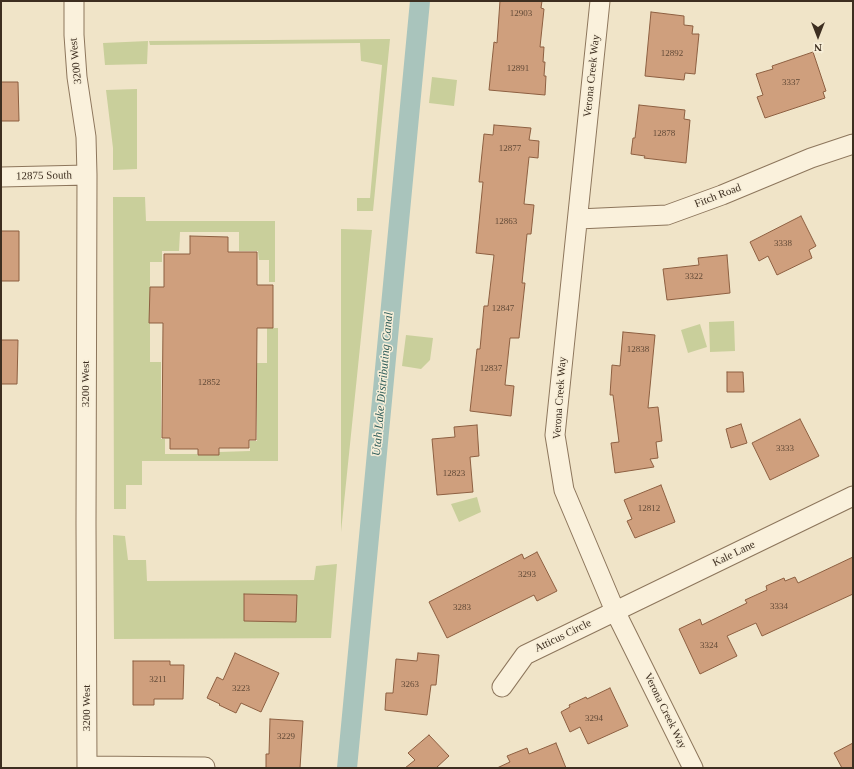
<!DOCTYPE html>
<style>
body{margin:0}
#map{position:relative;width:854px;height:769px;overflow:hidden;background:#f0e4c8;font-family:"Times New Roman",serif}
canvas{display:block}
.frame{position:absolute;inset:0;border:2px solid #3d2e20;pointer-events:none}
.north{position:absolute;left:798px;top:16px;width:40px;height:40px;-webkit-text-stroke:3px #f7eed8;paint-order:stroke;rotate:180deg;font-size:11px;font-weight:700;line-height:16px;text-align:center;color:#3d2e20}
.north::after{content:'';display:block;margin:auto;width:14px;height:18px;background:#3d2e20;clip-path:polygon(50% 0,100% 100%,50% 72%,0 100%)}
</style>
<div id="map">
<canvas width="854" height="769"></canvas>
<div class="frame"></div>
<div class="north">N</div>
</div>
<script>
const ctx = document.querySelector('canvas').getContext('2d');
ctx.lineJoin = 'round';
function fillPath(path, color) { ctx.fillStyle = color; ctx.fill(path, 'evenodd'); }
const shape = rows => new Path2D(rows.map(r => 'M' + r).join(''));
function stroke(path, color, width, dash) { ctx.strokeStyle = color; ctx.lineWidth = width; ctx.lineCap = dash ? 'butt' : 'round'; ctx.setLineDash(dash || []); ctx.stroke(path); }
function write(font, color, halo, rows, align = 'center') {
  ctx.font = font + ' "Times New Roman",serif'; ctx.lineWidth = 3; ctx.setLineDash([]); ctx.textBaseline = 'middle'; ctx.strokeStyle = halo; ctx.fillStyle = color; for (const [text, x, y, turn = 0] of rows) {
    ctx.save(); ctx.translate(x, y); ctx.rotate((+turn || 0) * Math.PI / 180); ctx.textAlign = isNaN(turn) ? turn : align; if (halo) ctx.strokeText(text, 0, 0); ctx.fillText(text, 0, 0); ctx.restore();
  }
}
fillPath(shape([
 [390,39,373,211,357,211,357,198,370,198,382,65,361,61,360,43,150,45,149,41],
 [148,41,147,64,105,65,103,43],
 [432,77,457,80,454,106,429,103],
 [137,89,137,169,113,170,113,148,106,90],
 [113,197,145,197,146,221,275,221,275,282,269,282,269,260,259,260,258,251,239,251,239,232,180,232,179,251,162,251,162,262,150,262,150,362,161,362,161,439,165,439,165,454,197,454,197,455,219,455,219,452,250,451,250,441,257,441,257,363,267,363,267,328,278,328,278,461,142,461,142,485,126,485,126,509,114,509],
 [341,229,372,230,341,532],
 [734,321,735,351,710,352,709,322],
 [700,324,707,347,688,353,681,330],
 [406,335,433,338,430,360,421,369,402,366],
 [477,497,481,512,459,522,451,504],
 [113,535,125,536,128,560,146,560,147,581,314,580,316,566,337,564,331,638,114,639]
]), '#c9cf9b');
stroke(shape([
 [347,768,420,1]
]), '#a9c4bc', 20);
const building = shape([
 [500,1,542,1,541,8,544,9,540,47,544,47,543,62,545,62,544,76,546,76,545,95,489,90,494,42,497,43,500,1],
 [651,12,684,16,684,25,693,26,692,34,699,34,695,74,685,73,684,80,645,76,651,12],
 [813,52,826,91,823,92,825,98,765,118,757,97,763,95,756,74,773,69,772,66,813,52],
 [1,82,18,82,19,121,1,121,1,82],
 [639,105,685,110,684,119,690,120,686,163,644,158,645,156,631,154,633,138,635,138,639,105],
 [494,125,531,128,529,140,539,141,538,158,529,157,524,204,534,205,531,234,527,234,522,283,525,283,519,338,510,338,505,385,514,386,511,416,470,411,477,349,480,349,484,306,488,306,494,255,476,253,483,182,479,182,484,134,493,135,494,125],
 [801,216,816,246,809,250,812,258,777,275,768,256,759,261,750,242,801,216],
 [1,231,19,231,19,281,1,281,1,231],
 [190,236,228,237,228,252,257,252,257,285,273,285,273,328,257,328,256,440,249,440,249,448,219,448,219,455,198,455,198,449,170,449,170,438,162,438,163,323,149,323,150,287,164,287,164,254,190,254,190,236],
 [727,255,730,293,667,300,663,269,699,265,698,258,727,255],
 [623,332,655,335,648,408,658,407,662,441,656,442,658,458,650,459,654,467,615,473,611,443,619,442,613,395,610,395,612,365,620,366,623,332],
 [1,340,18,340,17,384,1,384,1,340],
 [727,372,743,372,744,392,727,392,727,372],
 [800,419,819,456,770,480,752,443,800,419],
 [741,424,747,443,731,448,726,429,741,424],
 [477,425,479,456,470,457,473,492,437,495,432,439,455,437,454,427,477,425],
 [661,485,675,522,635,538,627,521,632,519,624,500,661,485],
 [537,552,557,591,537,601,534,595,447,638,429,602,522,554,524,559,537,552],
 [853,557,853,594,762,636,756,623,727,636,737,656,700,674,679,629,700,619,702,625,747,603,745,600,767,590,766,586,784,578,785,581,795,577,798,583,853,557],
 [244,594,297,595,296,622,244,621,244,594],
 [235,653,279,673,261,712,241,703,236,713,219,705,220,704,207,698,217,677,223,680,235,653],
 [418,653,439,655,436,685,431,685,427,715,385,710,386,693,393,693,396,659,417,661,418,653],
 [133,661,170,661,170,665,184,665,183,699,154,699,154,705,133,705,133,661],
 [610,688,628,726,588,744,580,727,570,732,561,712,570,707,569,705,586,697,587,699,610,688],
 [270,719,303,721,300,768,266,768,266,754,269,754,270,719],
 [429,735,449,756,436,768,405,768,415,760,408,753,429,735],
 [556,743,566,768,497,768,510,762,507,756,527,748,529,754,556,743],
 [853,743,853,768,842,768,834,753,853,743]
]);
fillPath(building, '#cf9f7d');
stroke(building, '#8d5f41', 1);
const street = shape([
 [74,1,74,35,77,77,86,137,87,175,86,523,87,768],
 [600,1,555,435,564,490,615,611,693,768],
 [1,177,87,175],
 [578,219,667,215,722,195,811,158,853,144],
 [502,687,525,655,853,496],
 [87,766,205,767]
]);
stroke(street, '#8d765c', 21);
stroke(street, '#faf1dc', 19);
write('9px', '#624a37', null, [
 ["12903",521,14],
 ["12892",672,54],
 ["12891",518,69],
 ["3337",791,83],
 ["12878",664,134],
 ["12877",510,149],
 ["12863",506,222],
 ["3338",783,244],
 ["3322",694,277],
 ["12847",503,309],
 ["12838",638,350],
 ["12837",491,369],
 ["12852",209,383],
 ["3333",785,449],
 ["12823",454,474],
 ["12812",649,509],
 ["3293",527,575],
 ["3334",779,607],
 ["3283",462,608],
 ["3324",709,646],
 ["3211",158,680],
 ["3263",410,685],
 ["3223",241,689],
 ["3294",594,719],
 ["3229",286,737]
]);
write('11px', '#3d2e20', '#f7eed8', [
 ["3200 West",76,61,-96],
 ["Verona Creek Way",592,76,-84],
 ["12875 South",44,176,-1],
 ["Fitch Road",718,196,-21],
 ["3200 West",86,384,-90],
 ["Verona Creek Way",560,398,-86],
 ["Kale Lane",734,554,-26],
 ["Atticus Circle",563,636,-26],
 ["3200 West",87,708,-90],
 ["Verona Creek Way",665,711,64]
]);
write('italic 12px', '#2f5d5a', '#f7eed8', [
 ["Utah Lake Distributing Canal",383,384,-85]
]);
</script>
